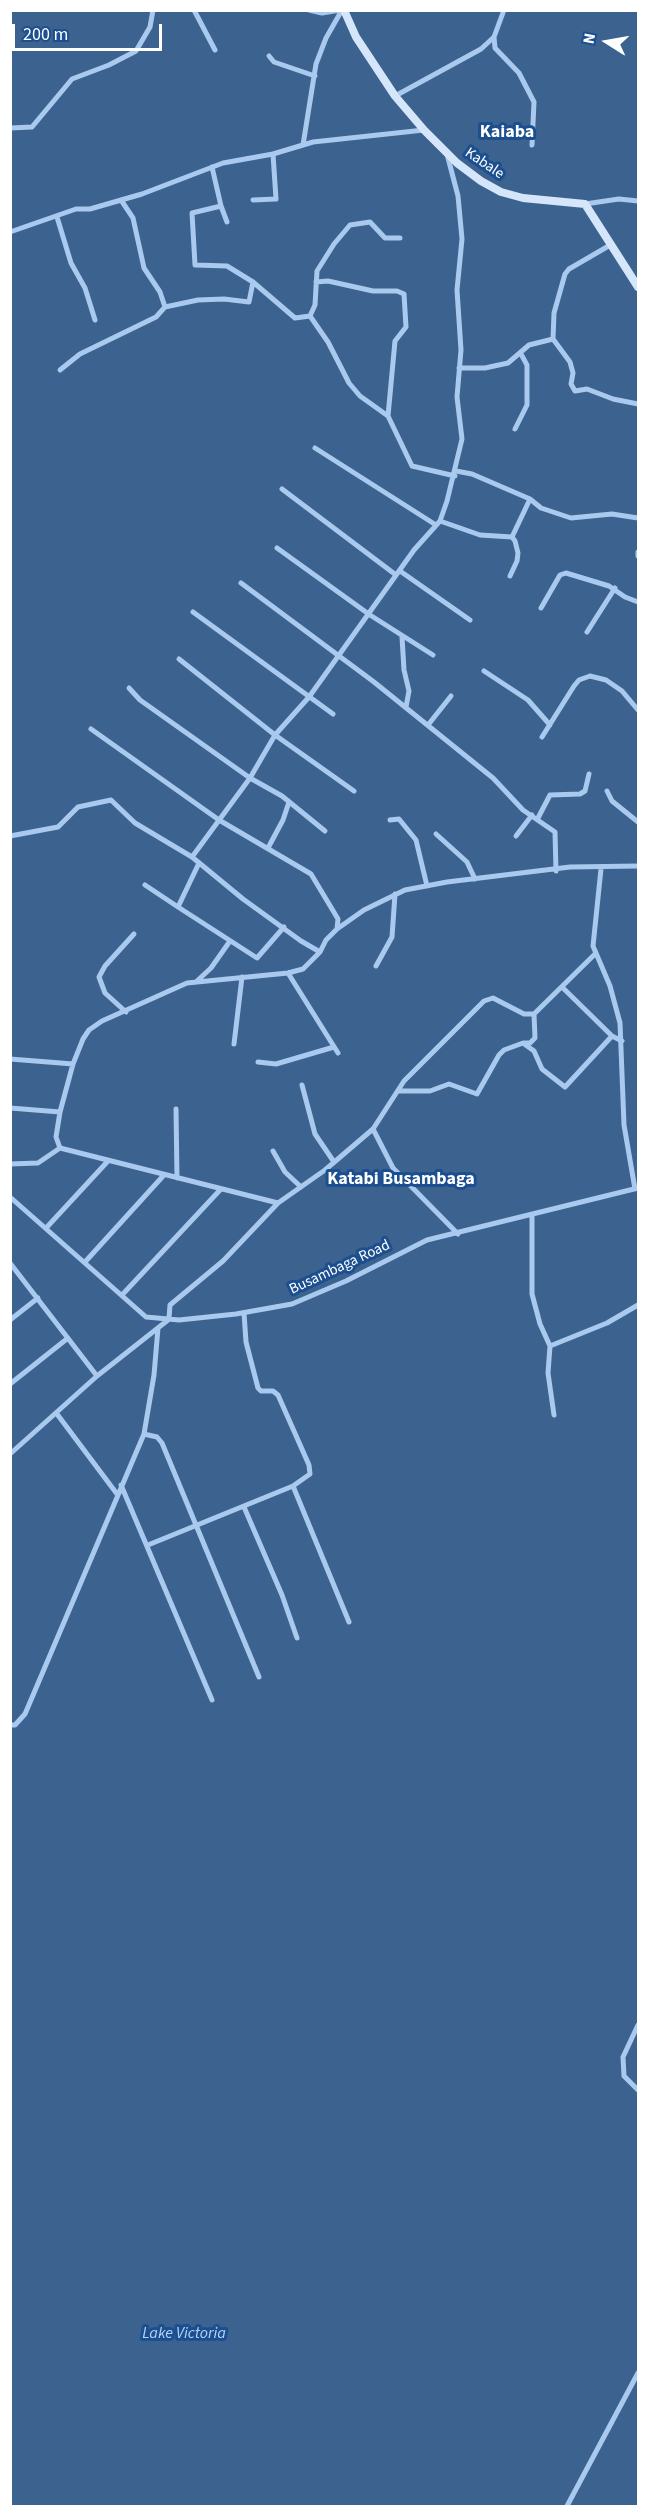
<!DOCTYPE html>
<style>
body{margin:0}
#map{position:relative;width:649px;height:2517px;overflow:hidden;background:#1b4f8f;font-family:"Source Sans 3",sans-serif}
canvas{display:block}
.frame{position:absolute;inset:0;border:12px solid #fff;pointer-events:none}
.north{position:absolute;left:577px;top:12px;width:60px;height:60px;-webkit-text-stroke:4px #1b4f8f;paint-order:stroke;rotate:281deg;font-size:16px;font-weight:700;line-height:24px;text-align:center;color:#fff}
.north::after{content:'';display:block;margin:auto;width:21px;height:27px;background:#fff;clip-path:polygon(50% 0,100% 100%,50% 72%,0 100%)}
.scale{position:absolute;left:12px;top:24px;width:150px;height:27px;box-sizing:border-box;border:3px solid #fff;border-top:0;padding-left:8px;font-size:18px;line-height:21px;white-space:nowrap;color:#fff;-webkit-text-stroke:4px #1b4f8f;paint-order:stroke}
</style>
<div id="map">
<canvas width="649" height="2517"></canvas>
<div class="frame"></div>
<div class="north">N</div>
<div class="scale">200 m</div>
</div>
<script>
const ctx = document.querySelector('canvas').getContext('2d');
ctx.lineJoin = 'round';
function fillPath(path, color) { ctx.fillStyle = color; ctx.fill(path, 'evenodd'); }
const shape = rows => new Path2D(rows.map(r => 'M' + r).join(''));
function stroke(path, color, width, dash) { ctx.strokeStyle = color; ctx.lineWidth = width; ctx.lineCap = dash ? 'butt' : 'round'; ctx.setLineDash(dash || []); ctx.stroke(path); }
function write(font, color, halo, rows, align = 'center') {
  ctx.font = font + ' "Source Sans 3",sans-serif'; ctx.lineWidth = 6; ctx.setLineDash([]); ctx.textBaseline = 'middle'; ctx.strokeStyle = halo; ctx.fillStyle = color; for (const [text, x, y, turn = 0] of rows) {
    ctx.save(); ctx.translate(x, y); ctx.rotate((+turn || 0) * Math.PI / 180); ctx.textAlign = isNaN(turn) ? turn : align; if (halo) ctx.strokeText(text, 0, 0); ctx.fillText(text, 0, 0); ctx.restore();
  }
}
const water = shape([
 [11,11,638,11,638,2506,11,2506,11,11]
]);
fillPath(water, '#3c6290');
stroke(water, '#9cc4f0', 1.5);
stroke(shape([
 [194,10,215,50],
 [309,10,322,13,340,10],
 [494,37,495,48,519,73,534,102,532,145],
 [269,56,274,62,315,76],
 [395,96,481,49,494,37,504,10],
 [10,128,32,127,72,79,109,65,136,51,150,27,153,10],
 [303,145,316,64,326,38,342,10],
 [447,154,458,196,462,239,457,290,461,350,457,397,462,439,447,501,440,521,414,550,309,697,275,735,250,778,192,857,243,899,301,941,320,952,326,940,337,929,364,910,405,890,447,882,570,867,638,866],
 [212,167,221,206,192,213,195,265,227,266,253,282,295,318,310,316],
 [253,200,276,199,273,154],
 [585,204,619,199,638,201],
 [221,206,227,222],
 [57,217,71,263,85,288,95,320],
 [10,232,76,209,90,209,142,194,223,163,273,154,313,142,424,130],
 [316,282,328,281,373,291,397,291,404,294,406,327,395,341,388,416,412,466,455,476],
 [165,307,198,300,224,299,249,302,253,282],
 [553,339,554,313,565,274,569,269,612,244],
 [459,368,485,368,508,363,529,345,553,339,570,362,573,373,571,384,575,391,587,389,613,399,638,404],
 [60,370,80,354,156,317,165,307,160,292,144,268,133,218,121,200],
 [388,416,360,396,349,383,328,342,310,316,315,305,317,271,334,244,350,225,370,222,385,238,400,238],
 [515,429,527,405,527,365,521,354],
 [315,448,436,525],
 [456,471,472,474,530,499,541,508,571,518,612,514,638,518],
 [282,489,396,575],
 [440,521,480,535,512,537],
 [277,548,370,615,433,655],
 [638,556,638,552],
 [400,571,470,620],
 [510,576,517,561,518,553,515,541,512,537,530,499],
 [241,583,374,682,493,778,523,810,555,832,556,871],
 [541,608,560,575,566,573,609,586,625,597,638,602],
 [193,612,333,714],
 [587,632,615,588],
 [402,637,404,670,409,691,406,707],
 [179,659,275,735,354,791],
 [484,671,528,700,550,725],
 [129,688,140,700,250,778,282,796,325,831],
 [428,725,451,696],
 [91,729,219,820,311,874,338,919,337,929],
 [542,737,574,686,579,680,590,676,606,680,622,691,638,710],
 [607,791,612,801,638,822],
 [538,818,550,795,580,794,585,791,589,774],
 [390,820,399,819,416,840,427,886],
 [436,834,467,862,475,879],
 [10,836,58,827,78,807,111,800,135,823,192,857],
 [516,836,532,815],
 [268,848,283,820,289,802],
 [199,863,178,907,257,958,284,927],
 [601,869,593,946,610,986,620,1023,624,1125,635,1189],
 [145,885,178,907],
 [376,966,392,937,395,894],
 [288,973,338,1053],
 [197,981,211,968,230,941],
 [562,987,612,1036,622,1041],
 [126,1012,105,993,99,977,105,966,134,934],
 [524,1043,530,1043,535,1038,534,1014],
 [234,1044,242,977],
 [10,1059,73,1064],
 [258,1062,276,1064,334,1047],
 [302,1085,315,1134,334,1162],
 [398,1091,430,1091,449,1084,477,1094,499,1055,504,1050,523,1043,534,1051,542,1069,565,1087,612,1036],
 [10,1108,60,1112],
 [176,1109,177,1178],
 [373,1129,393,1168,458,1234],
 [273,1151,285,1172,301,1187],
 [10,1164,38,1163,60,1148],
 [10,1197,146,1317,179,1320,236,1314,292,1304,346,1281,427,1240,638,1188],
 [278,1203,325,1170,373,1129,404,1081,484,1001,493,998,524,1014,534,1014,596,953],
 [532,1216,532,1294,540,1324,550,1346,607,1323,638,1305],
 [47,1227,108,1161],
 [85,1262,164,1175],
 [10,1263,97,1376,168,1320],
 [122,1295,220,1190],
 [169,1318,170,1305,223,1261,278,1203,60,1148,56,1137,60,1112,73,1064,83,1039,89,1030,102,1021,187,983,288,973,303,969,320,952],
 [10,1320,38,1298],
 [550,1346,548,1373,554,1415],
 [10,1384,68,1338],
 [57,1414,117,1494],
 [144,1434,157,1437,162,1443,259,1677],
 [10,1454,97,1376],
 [121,1485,212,1700],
 [293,1486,349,1622],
 [244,1507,282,1595,297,1638],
 [148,1545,293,1486,310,1474,309,1465,278,1395,273,1391,261,1391,258,1388,246,1342,244,1313],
 [10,1725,15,1725,25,1714,144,1434,154,1375,158,1328],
 [638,2025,623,2057,624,2076,638,2090],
 [567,2506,638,2373]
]), '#a9c9ee', 5);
stroke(shape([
 [344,10,356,37,395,96,424,130,457,163,481,181,501,192,523,198,585,204,638,287]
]), '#d6e6fa', 8);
write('15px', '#fff', '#1b4f8f', [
 ["Kabale",484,164,34],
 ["Busambaga Road",340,1268,-25]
]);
write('italic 16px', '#b5d3f5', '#1b4f8f', [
 ["Lake Victoria",184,2334]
]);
write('bold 18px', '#fff', '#1b4f8f', [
 ["Kaiaba",507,133],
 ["Katabi Busambaga",401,1180]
]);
</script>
